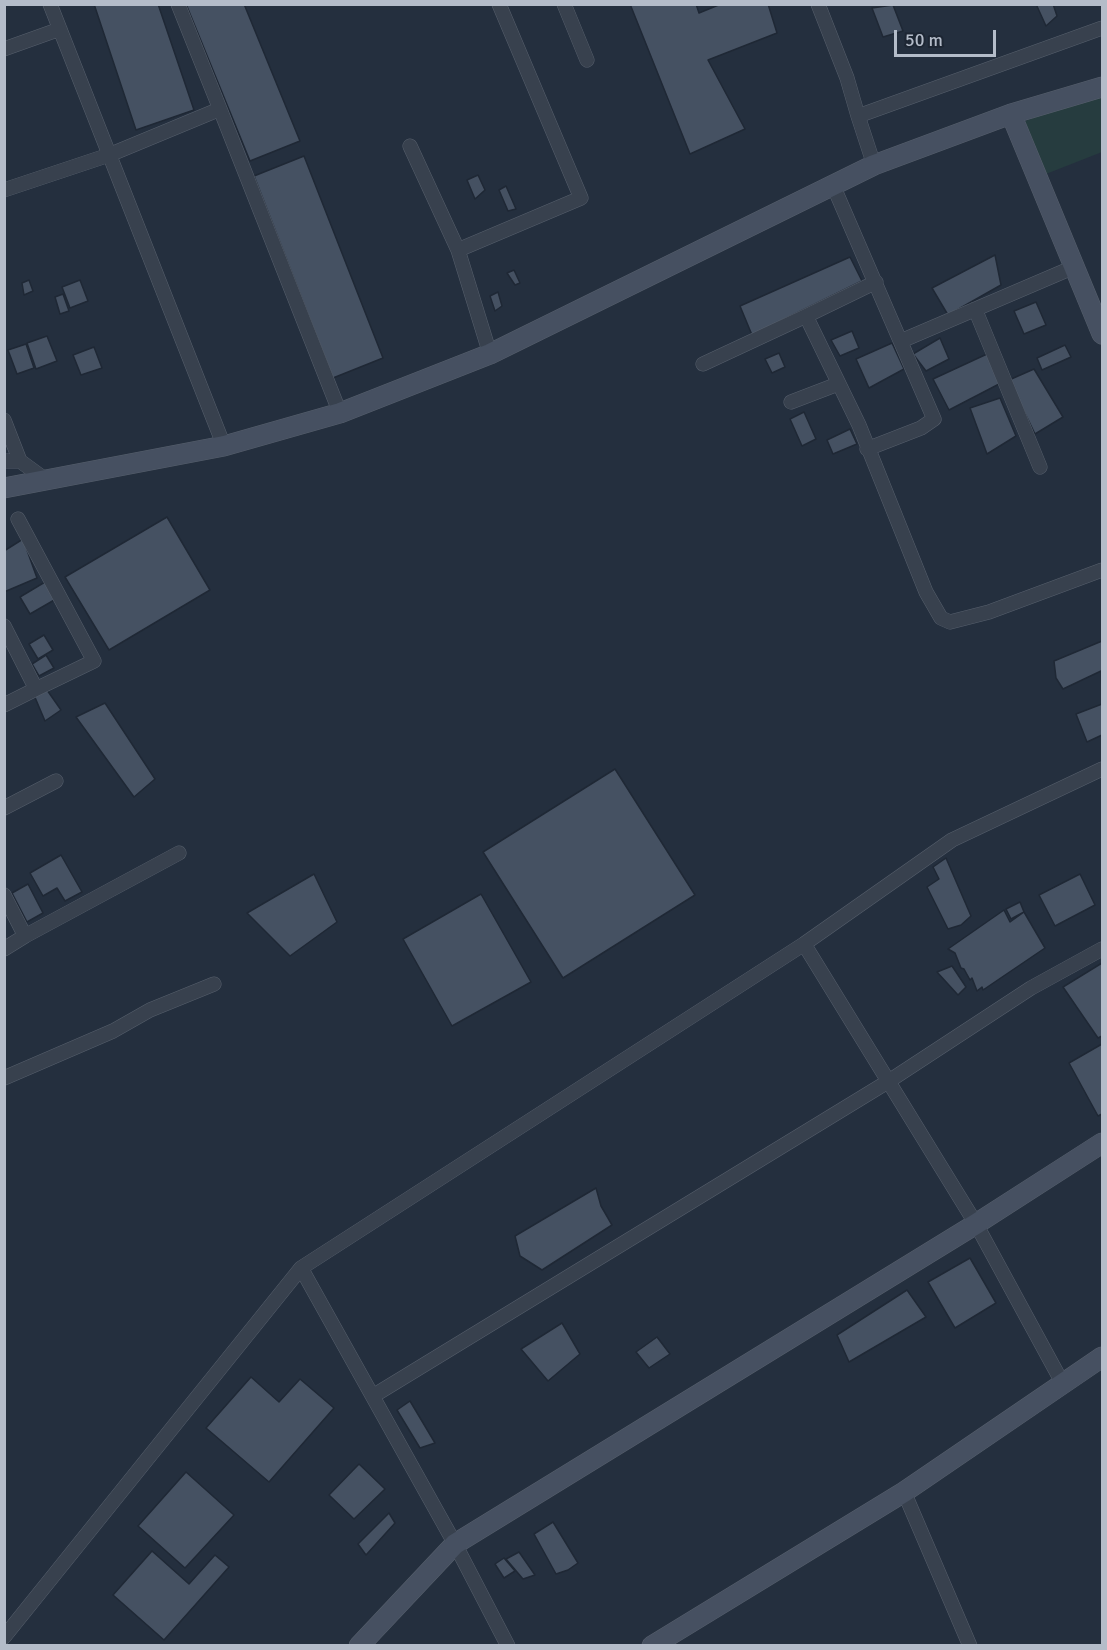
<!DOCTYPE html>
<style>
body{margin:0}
#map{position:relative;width:1107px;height:1650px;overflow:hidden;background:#242f3e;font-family:Signika,sans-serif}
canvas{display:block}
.frame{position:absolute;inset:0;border:6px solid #b4bcc9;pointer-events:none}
.scale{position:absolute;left:894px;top:30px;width:102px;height:27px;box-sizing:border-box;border:3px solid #b4bcc9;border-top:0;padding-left:8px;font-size:18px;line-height:21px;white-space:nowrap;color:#b4bcc9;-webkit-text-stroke:4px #1d2633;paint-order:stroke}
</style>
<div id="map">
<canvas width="1107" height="1650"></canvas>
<div class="frame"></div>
<div class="scale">50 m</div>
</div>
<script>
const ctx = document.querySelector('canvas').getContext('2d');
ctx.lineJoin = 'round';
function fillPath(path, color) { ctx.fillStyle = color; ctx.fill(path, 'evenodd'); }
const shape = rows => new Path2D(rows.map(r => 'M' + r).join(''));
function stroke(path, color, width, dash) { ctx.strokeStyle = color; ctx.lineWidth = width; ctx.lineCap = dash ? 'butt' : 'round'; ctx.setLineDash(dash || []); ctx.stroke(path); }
fillPath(shape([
 [1102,92,1102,152,1046,174,1025,121]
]), '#263c3f');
const building = shape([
 [94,4,158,4,194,110,136,130,94,4],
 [186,4,244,4,300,141,250,161,186,4],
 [630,4,696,4,699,13,721,4,768,4,777,33,708,60,745,129,690,154,630,4],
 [1036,4,1053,4,1057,16,1046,26,1036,4],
 [893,5,903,31,883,37,872,8,893,5],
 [304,156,383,358,333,378,254,176,304,156],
 [478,175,485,190,475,199,467,180,478,175],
 [506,186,516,209,508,211,499,190,506,186],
 [995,255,1001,285,948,315,932,288,995,255],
 [850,257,862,281,752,335,740,306,850,257],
 [514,270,520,283,515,285,507,273,514,270],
 [29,280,33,291,24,295,22,283,29,280],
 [80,280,88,301,70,308,62,287,80,280],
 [498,292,502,306,495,311,490,296,498,292],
 [63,294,69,311,60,314,55,297,63,294],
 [1036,302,1046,325,1024,334,1014,311,1036,302],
 [852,331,859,348,840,356,831,340,852,331],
 [47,336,57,361,36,369,27,343,47,336],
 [940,338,949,359,926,371,913,354,940,338],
 [892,343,904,369,869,388,856,359,892,343],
 [26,344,34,368,17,374,8,350,26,344],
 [1065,345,1071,357,1042,370,1037,358,1065,345],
 [94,347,102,368,81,375,73,355,94,347],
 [779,353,785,367,772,373,765,359,779,353],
 [987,354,1001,383,949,410,933,379,987,354],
 [1034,369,1063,417,1035,434,1009,380,1034,369],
 [1000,398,1016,436,987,454,970,408,1000,398],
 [804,412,816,439,802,446,790,419,804,412],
 [850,429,857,444,833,454,827,440,850,429],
 [167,517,210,590,109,650,65,577,167,517],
 [23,539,37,578,4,592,4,551,23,539],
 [45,582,56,599,30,614,20,597,45,582],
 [44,635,53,650,38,659,29,644,44,635],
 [1102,641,1102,689,1101,671,1063,689,1056,678,1054,661,1102,641],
 [46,655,54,668,39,676,32,664,46,655],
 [47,690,61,710,45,721,34,695,47,690],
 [105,703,155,779,134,797,76,717,105,703],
 [1102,704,1102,735,1087,742,1076,714,1102,704],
 [615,769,695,895,563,978,483,852,615,769],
 [61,855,82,892,65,901,57,888,43,896,30,873,61,855],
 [946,858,971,916,961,925,948,929,927,887,939,879,933,867,946,858],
 [314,874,337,922,290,956,247,913,314,874],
 [1080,874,1095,905,1055,926,1039,895,1080,874],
 [28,884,43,913,27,922,12,893,28,884],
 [481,894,531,982,452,1026,403,939,481,894],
 [1020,902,1024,912,1011,919,1006,909,1020,902],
 [1004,910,1010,922,1024,912,1045,948,983,990,982,987,977,991,972,978,970,980,964,969,961,968,955,953,948,949,1004,910],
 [1102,963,1102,1036,1098,1038,1063,987,1102,963],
 [952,966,966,987,958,995,937,972,952,966],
 [1102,1044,1102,1114,1098,1116,1069,1063,1102,1044],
 [596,1188,601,1206,612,1225,542,1270,520,1256,515,1236,596,1188],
 [970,1258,996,1303,955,1328,928,1282,970,1258],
 [907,1290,926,1317,849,1362,837,1335,907,1290],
 [562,1323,580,1354,548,1381,521,1349,562,1323],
 [657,1337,670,1354,649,1368,636,1352,657,1337],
 [251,1377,279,1402,300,1379,334,1408,269,1482,206,1428,251,1377],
 [410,1401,435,1443,420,1448,397,1410,410,1401],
 [359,1464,385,1489,354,1519,329,1495,359,1464],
 [186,1472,234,1515,185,1568,138,1526,186,1472],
 [389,1513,395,1523,366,1555,358,1544,389,1513],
 [553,1522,578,1563,568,1570,556,1574,534,1534,553,1522],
 [152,1551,189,1584,215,1555,229,1567,164,1640,113,1595,152,1551],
 [519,1552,535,1575,523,1579,506,1559,519,1552],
 [504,1558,515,1571,504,1578,495,1564,504,1558]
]);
fillPath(building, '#455162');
stroke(building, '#1f2835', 1.5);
const street = shape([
 [50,4,224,446],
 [564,4,587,60],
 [818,4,847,78,858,116],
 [4,49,60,29],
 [220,109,340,413],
 [410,146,458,250,490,354],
 [874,165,858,116,1102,28],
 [832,183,934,419,921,428,867,449],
 [4,190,109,155,220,109,178,4],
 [458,250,581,198,499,4],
 [876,282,806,316,859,425,926,592,941,618,950,622,989,612,1102,570],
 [975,309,1040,467],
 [901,341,1074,267],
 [703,364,806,316],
 [791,402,838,384],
 [4,420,20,461,46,480],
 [4,461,20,461],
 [4,626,36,689,94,661,18,519],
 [4,705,36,689],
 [4,808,56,781],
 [4,895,25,936,4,949],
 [25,936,179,853],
 [804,944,976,1224,1063,1384],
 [4,1078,113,1031,150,1010,214,984],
 [301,1268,455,1544,508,1646],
 [373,1396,889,1081,1031,988,1102,949],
 [904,1492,970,1646],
 [4,1637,301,1268,804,944,952,840,1102,769]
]);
const secondary = shape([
 [1011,114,1102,334],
 [4,488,224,446,340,413,490,354,874,165,1011,114,1102,87],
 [359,1646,455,1544,976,1224,1102,1143],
 [652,1646,904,1492,1102,1357]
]);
stroke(street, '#565f6c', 15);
stroke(secondary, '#565f6c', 21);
stroke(street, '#38414e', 14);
stroke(secondary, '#465061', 20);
</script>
